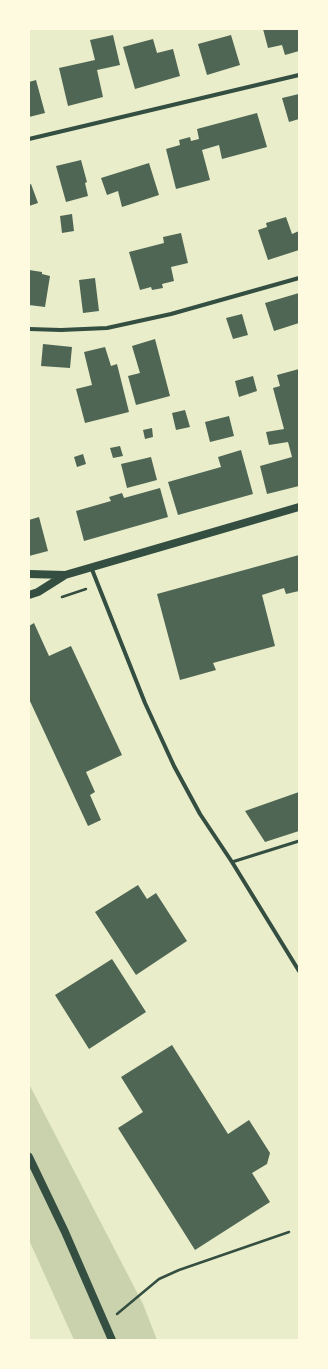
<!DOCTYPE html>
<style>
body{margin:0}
#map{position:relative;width:328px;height:1369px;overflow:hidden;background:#e9edc9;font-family:Barlow,sans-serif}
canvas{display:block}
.frame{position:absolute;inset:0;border:30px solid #fefae0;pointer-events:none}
</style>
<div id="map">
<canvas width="328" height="1369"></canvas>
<div class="frame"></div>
</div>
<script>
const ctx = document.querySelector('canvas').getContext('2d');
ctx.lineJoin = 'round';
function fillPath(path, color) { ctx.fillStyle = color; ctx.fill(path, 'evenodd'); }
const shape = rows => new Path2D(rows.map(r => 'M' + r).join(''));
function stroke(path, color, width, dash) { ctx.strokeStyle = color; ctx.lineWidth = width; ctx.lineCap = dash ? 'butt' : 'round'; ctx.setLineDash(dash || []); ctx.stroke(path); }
fillPath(shape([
 [29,1084,143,1304,157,1340,74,1340,29,1240]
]), '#cad2ad');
fillPath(shape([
 [263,29,299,29,299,51,285,55,282,45,268,48],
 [113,35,120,65,97,70,103,97,68,106,59,68,95,60,90,40],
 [231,35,240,65,207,75,198,44],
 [153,39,157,53,173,49,180,76,135,89,123,47],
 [36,80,45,113,29,117,29,82],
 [299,94,299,119,289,122,282,98],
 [257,113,267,147,222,159,219,145,202,150,210,180,176,189,166,149,180,145,179,140,190,137,191,141,199,139,197,129],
 [81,160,87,182,85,183,88,196,66,202,56,166],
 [149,163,159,195,122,207,118,191,107,195,101,178],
 [31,184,38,203,29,206,29,185],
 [72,214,74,231,62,233,60,216],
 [286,217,292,234,299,231,299,250,268,260,258,230,267,227,266,223],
 [181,233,188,263,171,267,174,281,162,284,163,288,152,290,151,287,140,290,129,252,164,243,163,237],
 [29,270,42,272,42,274,50,276,45,307,29,305],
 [95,278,99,311,83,313,79,280],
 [299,293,299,323,274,331,265,303],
 [242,314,248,335,233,339,226,318],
 [155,339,170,396,136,405,128,376,140,373,132,346],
 [43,344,72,347,70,368,41,366],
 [105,347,111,366,117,364,129,412,85,423,76,389,92,385,84,352],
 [299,369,299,486,267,494,260,466,292,457,288,442,269,445,266,432,284,429,273,388,280,386,277,375],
 [253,376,257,391,239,397,235,381],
 [185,410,190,427,176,430,172,413],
 [229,416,234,436,210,442,205,422],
 [152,428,153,437,145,439,143,430],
 [120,446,123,456,113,458,110,448],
 [241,450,253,494,178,515,168,482,221,467,218,457],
 [83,454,86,464,77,467,74,457],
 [151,457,157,480,127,488,121,464],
 [160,488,168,517,84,541,76,511,111,501,109,497,122,493,124,498],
 [39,517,48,551,29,556,29,520],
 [299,555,299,591,286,594,284,588,262,595,275,646,213,663,216,670,180,680,157,594],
 [34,623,49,656,71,646,122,755,86,772,95,792,90,795,101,820,88,826,29,699,29,626],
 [299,792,299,831,265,842,245,811],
 [138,885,147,899,156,893,187,941,136,975,95,912],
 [112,959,146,1012,89,1049,55,995],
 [172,1045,228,1134,249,1120,270,1153,267,1164,252,1173,270,1202,195,1250,118,1128,143,1112,121,1077]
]), '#4f6655');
stroke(shape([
 [62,597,86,589],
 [117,1314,159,1279,179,1270,289,1232]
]), '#344e41', 2.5);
stroke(shape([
 [232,862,299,841]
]), '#344e41', 3);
stroke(shape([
 [29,139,299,75],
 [29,329,61,330,107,328,171,314,299,278],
 [91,567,145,703,174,766,200,814,232,862,299,971]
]), '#344e41', 4);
stroke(shape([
 [29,574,65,575],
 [29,595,38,592,65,575,299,507],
 [29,1157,65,1232,112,1340]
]), '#344e41', 8);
</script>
